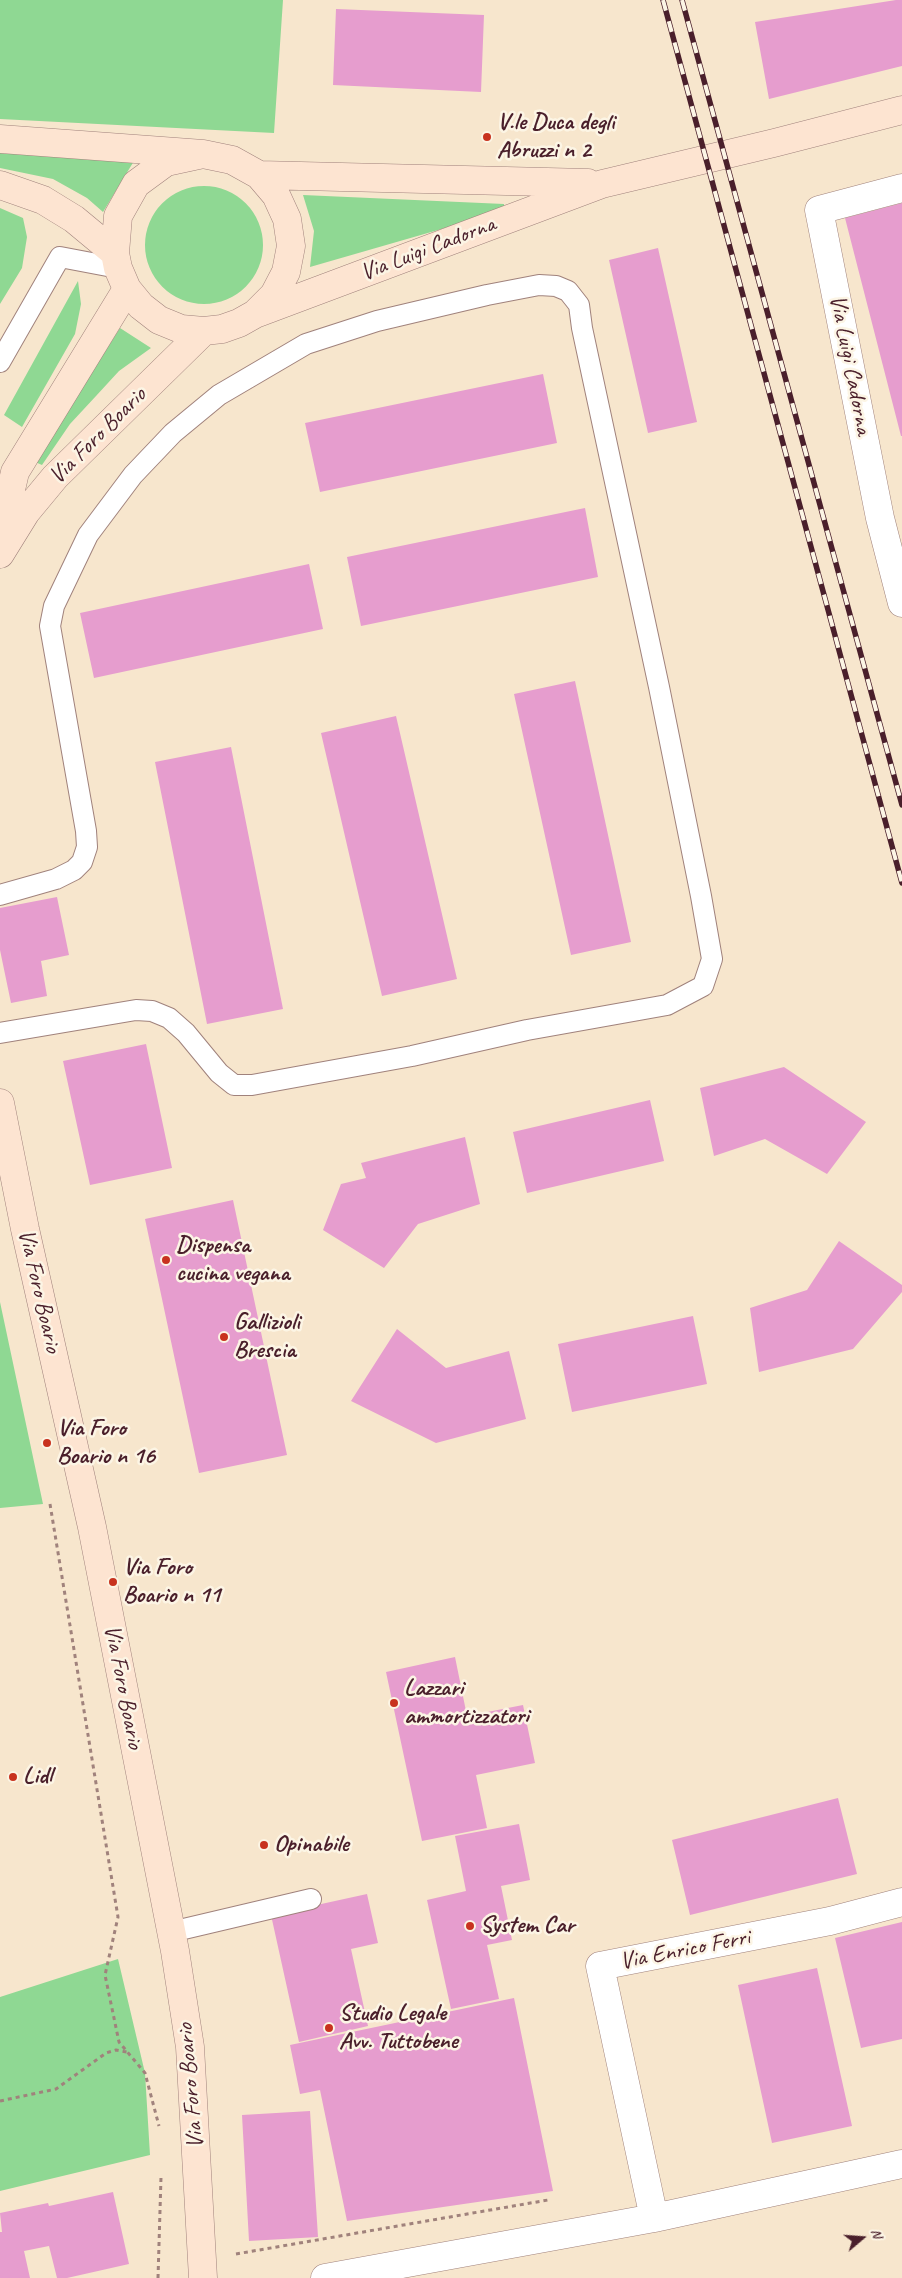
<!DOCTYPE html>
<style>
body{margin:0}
#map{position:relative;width:902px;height:2278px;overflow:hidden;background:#f7e6cd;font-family:Caveat,sans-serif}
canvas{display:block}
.north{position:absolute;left:837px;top:2213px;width:50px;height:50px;-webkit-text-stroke:4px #fcf5e5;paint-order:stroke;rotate:72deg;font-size:14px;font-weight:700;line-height:20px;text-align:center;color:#4a1f2b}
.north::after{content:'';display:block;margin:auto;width:18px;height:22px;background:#4a1f2b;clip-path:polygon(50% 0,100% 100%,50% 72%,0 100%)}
</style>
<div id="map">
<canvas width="902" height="2278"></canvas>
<div class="north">N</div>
</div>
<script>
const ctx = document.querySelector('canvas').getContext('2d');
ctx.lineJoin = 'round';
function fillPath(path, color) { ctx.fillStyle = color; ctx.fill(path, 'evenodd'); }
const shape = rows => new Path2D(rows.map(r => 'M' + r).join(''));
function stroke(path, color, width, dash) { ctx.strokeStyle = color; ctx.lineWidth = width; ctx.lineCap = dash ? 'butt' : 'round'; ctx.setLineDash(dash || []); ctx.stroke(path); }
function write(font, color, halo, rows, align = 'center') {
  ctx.font = font + ' Caveat,sans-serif'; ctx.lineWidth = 5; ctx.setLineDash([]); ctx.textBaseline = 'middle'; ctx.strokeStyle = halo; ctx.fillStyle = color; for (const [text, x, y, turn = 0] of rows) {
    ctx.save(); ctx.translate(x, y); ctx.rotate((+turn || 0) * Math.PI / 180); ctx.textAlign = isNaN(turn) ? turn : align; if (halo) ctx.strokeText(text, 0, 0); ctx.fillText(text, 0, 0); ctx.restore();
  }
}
fillPath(shape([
 [0,0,283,0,274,133,0,119],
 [0,153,134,161,103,212,87,198,53,179,0,168],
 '145 245a59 59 0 1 1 118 0a59 59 0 1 1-118 0Z',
 [303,195,504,204,504,211,310,267,314,231],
 [0,208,23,218,27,237,22,268,0,304],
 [78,281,81,304,75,334,22,427,4,415],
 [120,328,151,348,119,371,96,396,70,424,42,465,35,462],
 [0,1302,43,1504,0,1508],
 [118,1959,145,2073,150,2155,0,2191,0,1997]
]), '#8fd893');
fillPath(shape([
 [896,0,902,0,902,66,769,99,755,22],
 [336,9,484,15,481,92,333,85],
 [902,203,902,436,901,436,845,218],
 [658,248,697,422,648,433,609,260],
 [543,374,557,443,320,492,305,423],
 [585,508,598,577,361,626,347,557],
 [309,564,323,629,94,678,80,613],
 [575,681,631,942,571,955,514,694],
 [396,716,457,979,382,996,321,733],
 [231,747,283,1009,207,1024,155,762],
 [57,897,69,955,41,961,47,996,11,1003,0,950,0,908],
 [146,1044,172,1168,90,1185,63,1061],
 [784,1067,866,1122,827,1174,765,1139,714,1156,700,1088],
 [650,1100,664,1161,527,1193,513,1132],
 [465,1137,480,1204,418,1224,384,1268,323,1230,341,1184,366,1178,361,1163],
 [233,1200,287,1455,199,1473,145,1219],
 [839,1241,902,1285,902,1292,853,1349,759,1372,750,1308,807,1290],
 [693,1316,707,1384,572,1412,558,1344],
 [397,1329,446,1368,509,1351,526,1419,436,1443,351,1401],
 [455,1657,467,1716,523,1705,535,1763,476,1775,487,1828,422,1841,386,1672],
 [838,1798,857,1874,690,1915,672,1840],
 [519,1824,530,1880,501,1886,512,1940,487,1945,499,1999,451,2009,427,1900,466,1891,455,1836],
 [367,1894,378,1943,351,1949,368,2026,299,2042,271,1915],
 [902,1922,902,2039,861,2048,835,1938],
 [817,1968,852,2126,772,2143,738,1985],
 [514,1998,553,2191,347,2221,320,2090,300,2094,290,2045],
 [310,2111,318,2237,249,2241,242,2115],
 [113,2192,129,2264,67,2278,57,2278,49,2246,24,2251,30,2278,0,2278,0,2232,2,2232,0,2213,48,2203,49,2206]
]), '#e69dce');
const service = shape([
 [0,362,60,257,118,268],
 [0,895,56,879,74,870,82,862,87,847,86,831,50,626,54,606,88,535,133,475,173,433,219,395,306,344,377,321,487,295,539,285,556,286,568,291,579,305,582,328,659,687,701,896,712,959,703,986,667,1005,527,1030,412,1056,252,1085,234,1085,219,1073,186,1033,169,1018,152,1011,136,1010,0,1033],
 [171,1932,311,1899]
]);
const minor = shape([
 [902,188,819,210,880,518,902,603],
 [654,2218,600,1966,830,1921,902,1902],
 [325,2278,654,2218,902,2164]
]);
const secondary = shape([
 [0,139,203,154,232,160,259,175,276,195,287,219,291,246,286,272,274,295,255,314,239,323,222,329,204,331,181,329,159,320,141,306,127,289,118,268,115,253,118,216,136,184,166,162,203,154],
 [259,175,588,183],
 [0,185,43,200,74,219,115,253],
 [258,313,602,184,774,143,902,110],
 [3,542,6,511,15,472,127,289],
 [0,554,26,512,55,477,204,331],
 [0,1103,25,1229,92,1527,175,1951,190,2047,203,2278]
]);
stroke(service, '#a0827c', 22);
stroke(minor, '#a0827c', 29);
stroke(secondary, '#a0827c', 29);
stroke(shape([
 [50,1504,118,1917,105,1975,119,2042,145,2073,159,2126],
 [0,2101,56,2089,106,2053,116,2050,127,2052],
 [236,2254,548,2200],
 [158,2278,161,2177]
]), '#a0827c', 3, [4, 4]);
stroke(service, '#fff', 20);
stroke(minor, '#fff', 28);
stroke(secondary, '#fde4d1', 28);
const rail = shape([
 [663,0,902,883],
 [682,0,902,805]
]);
stroke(rail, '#4a1f2b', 5.5);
stroke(rail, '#fcf5e5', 4, [11]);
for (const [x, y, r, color] of [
 [487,137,5,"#c8321e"],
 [166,1260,5,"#c8321e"],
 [224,1337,5,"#c8321e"],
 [47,1443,5,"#c8321e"],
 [113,1582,5,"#c8321e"],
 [394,1703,5,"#c8321e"],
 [13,1777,5,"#c8321e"],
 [264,1845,5,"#c8321e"],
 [470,1926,5,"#c8321e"],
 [329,2028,5,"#c8321e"]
]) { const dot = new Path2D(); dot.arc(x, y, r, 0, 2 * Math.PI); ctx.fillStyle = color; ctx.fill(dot); stroke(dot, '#fcf5e5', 2); }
write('bold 24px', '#4a1f2b', '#fcf5e5', [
 ["V.le Duca degli",497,123],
 ["Abruzzi n 2",497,151],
 ["Dispensa",176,1246],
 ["cucina vegana",176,1274],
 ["Gallizioli",234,1323],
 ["Brescia",234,1351],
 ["Via Foro",57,1429],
 ["Boario n 16",57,1457],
 ["Via Foro",123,1568],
 ["Boario n 11",123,1596],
 ["Lazzari",404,1689],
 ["ammortizzatori",404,1717],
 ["Lidl",23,1777],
 ["Opinabile",274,1845],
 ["System Car",480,1926],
 ["Studio Legale",339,2014],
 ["Avv. Tuttobene",339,2042]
], 'left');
write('24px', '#4a1f2b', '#fcf5e5', [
 ["Via Luigi Cadorna",428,249,-21],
 ["Via Luigi Cadorna",850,365,79],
 ["Via Foro Boario",98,436,-45],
 ["Via Foro Boario",39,1291,77],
 ["Via Foro Boario",123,1687,79],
 ["Via Enrico Ferri",685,1950,-11],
 ["Via Foro Boario",191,2086,-95]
]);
</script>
